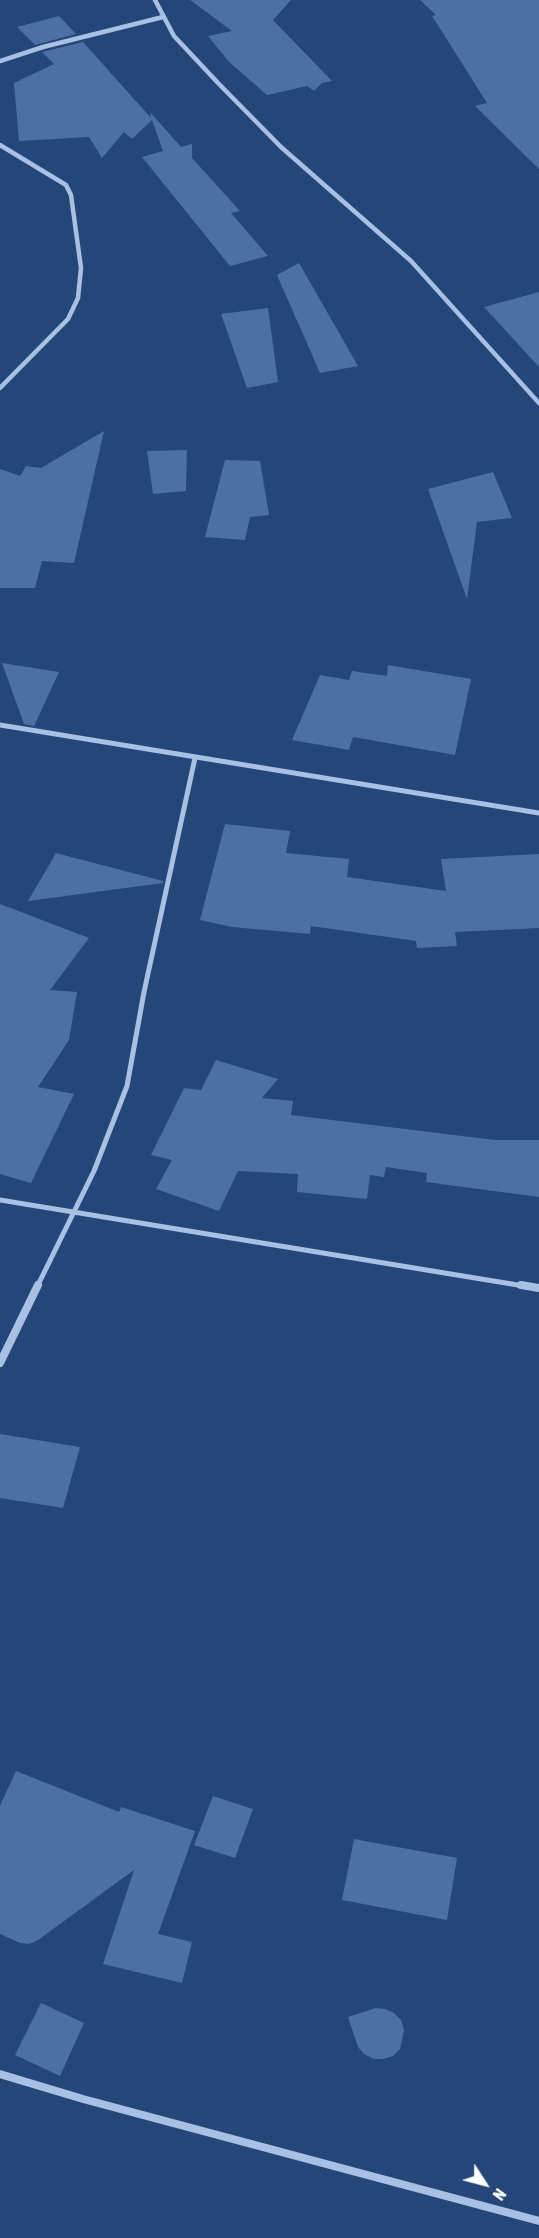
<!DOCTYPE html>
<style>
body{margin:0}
#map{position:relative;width:539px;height:2238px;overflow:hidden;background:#254679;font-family:"Asap Condensed",sans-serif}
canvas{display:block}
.north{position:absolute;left:455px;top:2154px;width:60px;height:60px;-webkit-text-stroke:4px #254679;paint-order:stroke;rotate:126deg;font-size:16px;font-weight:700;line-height:24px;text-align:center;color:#fff}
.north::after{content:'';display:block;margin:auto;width:21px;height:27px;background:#fff;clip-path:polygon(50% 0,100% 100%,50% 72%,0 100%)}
</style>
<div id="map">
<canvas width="539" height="2238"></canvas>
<div class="north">N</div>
</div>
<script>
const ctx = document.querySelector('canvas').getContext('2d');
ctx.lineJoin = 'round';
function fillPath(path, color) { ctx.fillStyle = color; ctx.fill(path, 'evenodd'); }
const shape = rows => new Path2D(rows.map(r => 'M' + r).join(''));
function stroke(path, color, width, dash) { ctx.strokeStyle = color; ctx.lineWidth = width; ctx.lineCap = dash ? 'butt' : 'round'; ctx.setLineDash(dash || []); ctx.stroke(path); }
fillPath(shape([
 [190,0,291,0,273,20,332,81,322,83,314,91,307,86,267,95,229,62,208,36,232,31],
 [420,0,539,0,539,169,475,106,487,103,432,16,436,15],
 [59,16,76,34,35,45,17,27],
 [83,42,151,118,150,112,181,147,192,144,192,158,240,211,231,213,268,256,230,266,142,157,163,151,152,120,132,139,124,132,102,158,89,137,19,141,14,83,54,64,42,52],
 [299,263,358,366,320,373,277,275],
 [539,292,539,367,484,307],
 [268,308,278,382,247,388,221,314],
 [104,431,74,563,42,561,35,588,0,588,0,469,20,476,26,466,41,468],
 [187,450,186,491,153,494,147,451],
 [225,460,260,461,269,515,250,517,245,540,205,537],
 [493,472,512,518,477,522,467,599,428,489],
 [2,663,59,672,34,726,24,724],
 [388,665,471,679,455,755,353,737,349,750,292,740,320,675,349,680,352,671,387,676],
 [225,824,290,831,286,853,349,859,347,877,446,891,441,859,539,854,539,928,455,932,457,946,417,948,416,941,311,926,310,934,232,927,200,920],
 [56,853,163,881,163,883,28,901],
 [0,904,89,938,50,990,77,992,69,1040,38,1087,74,1094,31,1183,0,1174],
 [216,1060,278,1079,262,1098,293,1101,291,1115,495,1140,539,1140,539,1197,426,1182,427,1173,386,1167,384,1177,370,1175,367,1199,297,1192,298,1174,238,1171,219,1211,156,1189,172,1160,151,1155,184,1088,201,1090],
 [0,1434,80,1447,63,1508,0,1498],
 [16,1771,119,1812,121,1807,195,1831,158,1934,192,1942,182,1983,103,1964,134,1870,38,1940,29,1944,20,1943,0,1934,0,1806],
 [213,1796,253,1809,235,1858,194,1845],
 [354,1839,457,1858,447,1920,342,1900],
 [41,2003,84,2023,60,2076,15,2055],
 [376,2008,385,2009,394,2013,401,2020,404,2030,400,2049,393,2056,383,2059,374,2059,364,2054,358,2047,348,2017]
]), '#4d70a3');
stroke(shape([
 [155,0,174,36,219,84,281,147,411,261,539,403],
 [0,61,43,47,163,17],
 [0,145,66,185,71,195,81,268,78,298,68,319,0,388]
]), '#a7c0e4', 4.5);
stroke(shape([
 [0,725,539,813],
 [0,1200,530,1287],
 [37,1287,94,1171,127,1086,144,992,195,758]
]), '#a7c0e4', 5);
stroke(shape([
 [521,1285,539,1288],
 [0,1363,38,1285],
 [0,2074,83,2099,539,2221]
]), '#a7c0e4', 8);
</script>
